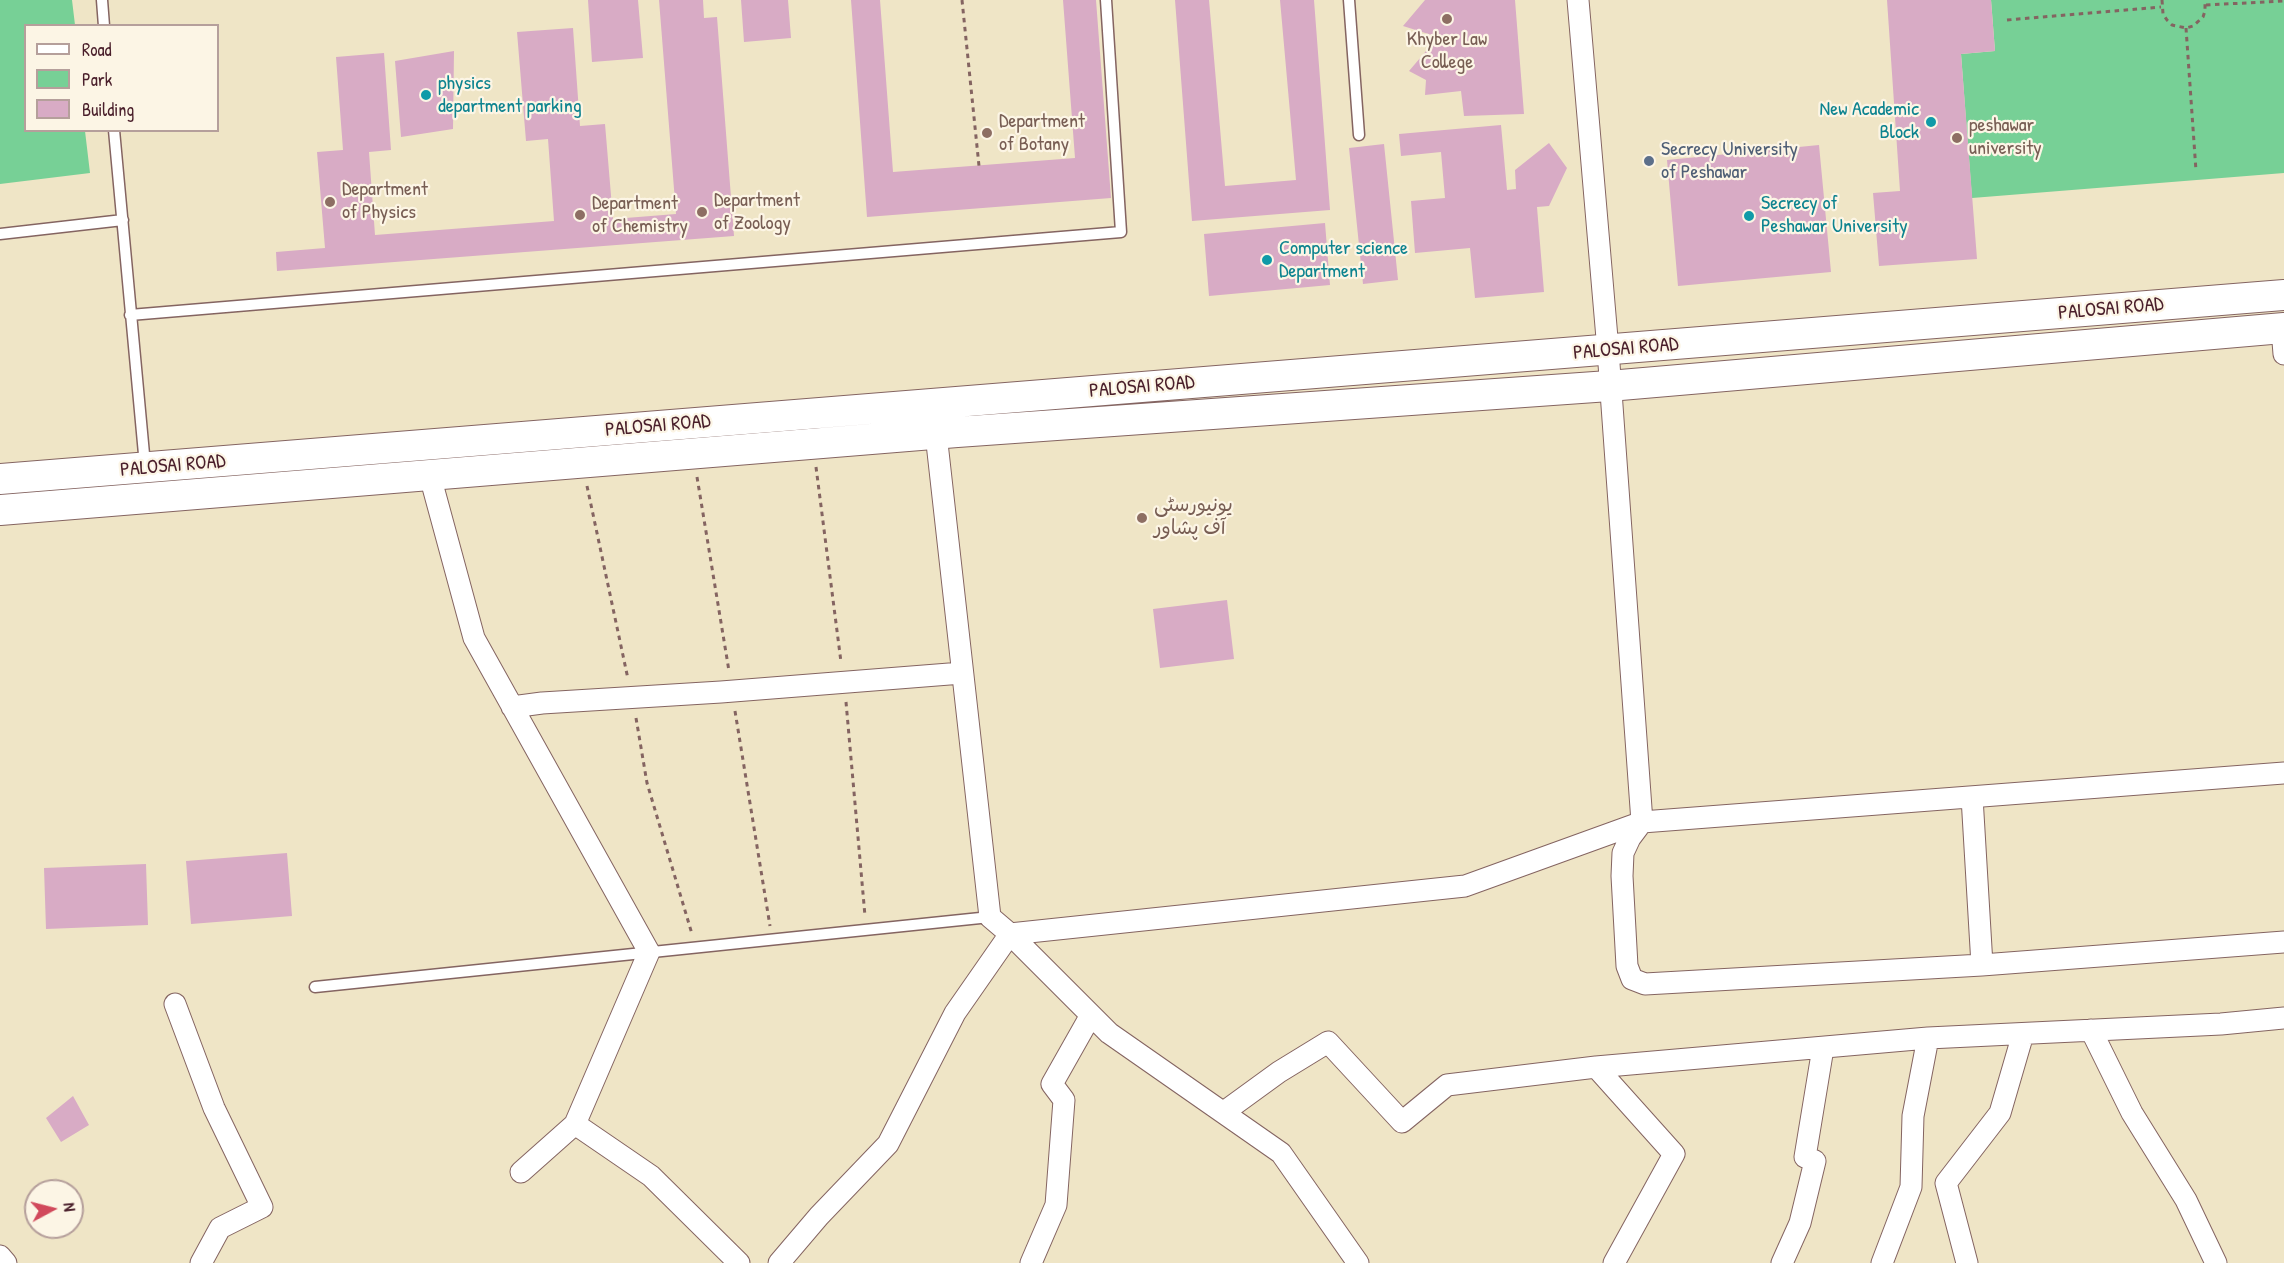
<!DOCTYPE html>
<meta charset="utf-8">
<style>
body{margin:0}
#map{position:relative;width:2284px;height:1263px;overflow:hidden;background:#efe5c6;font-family:"Patrick Hand",sans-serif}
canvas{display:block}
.legend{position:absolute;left:24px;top:24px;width:195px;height:108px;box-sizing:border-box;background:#fcf5e5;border:2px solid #b59f9b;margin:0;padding:8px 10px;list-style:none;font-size:18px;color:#4a1f2b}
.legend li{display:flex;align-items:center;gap:12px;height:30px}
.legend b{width:30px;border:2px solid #b59f9b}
.north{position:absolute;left:24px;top:1179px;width:60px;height:60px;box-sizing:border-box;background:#fcf5e5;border:2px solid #b59f9b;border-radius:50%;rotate:83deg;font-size:16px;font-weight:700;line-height:24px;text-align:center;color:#4a1f2b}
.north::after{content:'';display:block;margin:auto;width:21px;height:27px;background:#d1495b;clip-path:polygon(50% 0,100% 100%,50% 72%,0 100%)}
</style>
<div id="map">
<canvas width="2284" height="1263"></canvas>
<ul class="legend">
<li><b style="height:8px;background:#fff"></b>Road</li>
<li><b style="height:16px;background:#77d096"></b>Park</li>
<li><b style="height:16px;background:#d8abc5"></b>Building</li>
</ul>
<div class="north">N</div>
</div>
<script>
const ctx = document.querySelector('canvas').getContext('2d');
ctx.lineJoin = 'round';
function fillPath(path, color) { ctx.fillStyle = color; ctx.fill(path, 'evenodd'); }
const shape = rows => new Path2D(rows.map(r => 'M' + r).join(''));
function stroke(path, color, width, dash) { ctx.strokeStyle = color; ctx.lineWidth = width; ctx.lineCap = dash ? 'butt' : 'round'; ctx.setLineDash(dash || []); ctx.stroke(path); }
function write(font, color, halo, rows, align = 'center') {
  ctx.font = font + ' "Patrick Hand","Playpen Sans Arabic",sans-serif'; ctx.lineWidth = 4.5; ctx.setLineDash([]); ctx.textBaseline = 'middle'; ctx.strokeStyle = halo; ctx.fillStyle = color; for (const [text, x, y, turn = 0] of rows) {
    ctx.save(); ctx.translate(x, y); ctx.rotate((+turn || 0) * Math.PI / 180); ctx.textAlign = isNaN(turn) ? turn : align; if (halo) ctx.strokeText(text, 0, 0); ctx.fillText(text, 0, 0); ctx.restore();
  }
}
fillPath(shape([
 [0,0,72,0,75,25,26,26,26,130,85,131,90,173,0,184],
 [1991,0,2284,0,2284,173,1972,198,1961,54,1995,51]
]), '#77d096');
fillPath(shape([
 [588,0,638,0,643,58,592,62],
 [659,0,703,0,704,18,717,17,734,236,277,271,276,252,325,248,317,152,343,150,336,57,384,53,391,150,369,152,375,235,554,221,548,139,526,141,517,32,573,28,580,126,605,124,613,219,676,214],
 [741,0,788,0,791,38,744,42],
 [851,0,880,0,893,172,1075,158,1063,0,1096,0,1111,198,867,217],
 [1175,0,1209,0,1225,186,1296,180,1280,0,1314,0,1330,210,1192,221],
 [1425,0,1515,0,1524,114,1464,116,1461,91,1425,95,1426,80,1409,71,1438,37,1403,26],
 [1887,0,1991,0,1995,51,1961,54,1977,259,1879,266,1873,193,1900,191],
 [454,51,453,129,401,137,395,61],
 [1501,125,1507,190,1516,189,1515,170,1549,143,1567,168,1549,206,1537,207,1544,292,1475,298,1470,248,1415,253,1411,201,1445,198,1441,152,1401,156,1399,134],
 [1384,144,1398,280,1363,284,1349,148],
 [1819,145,1831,272,1678,286,1667,160],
 [1325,223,1330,285,1209,296,1204,234],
 [1227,600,1234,659,1160,668,1153,609],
 [287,853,292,916,191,924,186,861],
 [146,864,148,925,46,929,44,868],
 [73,1096,89,1125,61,1142,46,1118]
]), '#d8abc5');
const lane = shape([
 [102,0,104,26],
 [1349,0,1359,135],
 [114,130,145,465],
 [0,234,123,220],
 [130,315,1121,232,1106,0],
 [315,987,990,917]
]);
const street = shape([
 [1578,0,1608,350,1642,822,1630,838,1623,853,1622,876,1627,966,1632,979,1645,984,1982,965,2284,942],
 [2282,329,2284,354],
 [936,434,990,917,1010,934,1109,1033,1281,1153,1358,1263],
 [430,476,474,638,649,952,575,1124,521,1172],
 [512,707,542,703,721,692,962,673],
 [1972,797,1982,965],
 [175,1004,214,1108,262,1207,220,1228,201,1263],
 [2091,1030,2132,1113,2186,1200,2216,1263],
 [1596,1067,1928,1038,2221,1024,2284,1018],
 [1224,1112,1279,1072,1328,1042,1402,1122,1447,1085,1596,1067,1674,1154,1614,1263],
 [575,1124,651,1176,739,1263],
 [0,1256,6,1263],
 [779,1263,819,1216,888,1144,955,1013,1010,934,1465,886,1642,822,2284,773],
 [1031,1263,1056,1205,1064,1100,1052,1084,1091,1015],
 [1782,1263,1800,1223,1815,1161,1805,1157,1823,1048],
 [1882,1263,1911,1187,1913,1116,1928,1038],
 [1967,1263,1946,1183,2000,1113,2023,1034]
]);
const secondary = shape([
 [0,479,2284,295],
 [0,510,957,432,1609,386,2284,328]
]);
stroke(lane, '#846461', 13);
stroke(street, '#846461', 23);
stroke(secondary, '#846461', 32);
stroke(shape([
 [962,0,979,166],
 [2162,0,2163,14,2167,20,2172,25,2186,28,2193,26,2203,17,2205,11,2205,0],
 [2206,5,2284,1],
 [2007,20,2161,7],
 [2186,28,2196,171],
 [816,467,841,662],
 [697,477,729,671],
 [587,486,628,679],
 [846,702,865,916],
 [735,711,770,926],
 [636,718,647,783,692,934]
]), '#846461', 3, [4.5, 4.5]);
stroke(lane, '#fff', 10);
stroke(street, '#fff', 21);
stroke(secondary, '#fff', 30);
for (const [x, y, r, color] of [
 [1447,19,6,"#8d6e63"],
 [426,95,6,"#0f9aa8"],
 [1931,122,6,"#0f9aa8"],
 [987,133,6,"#8d6e63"],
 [1957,138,6,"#8d6e63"],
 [1649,161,6,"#5c6f8a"],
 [330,202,6,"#8d6e63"],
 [702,212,6,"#8d6e63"],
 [580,215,6,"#8d6e63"],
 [1749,216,6,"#0f9aa8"],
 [1267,260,6,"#0f9aa8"],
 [1142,518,6,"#8d6e63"]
]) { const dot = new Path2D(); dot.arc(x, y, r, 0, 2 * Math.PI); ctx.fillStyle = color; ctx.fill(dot); stroke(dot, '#fcf5e5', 2); }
write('20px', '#785e54', '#fcf5e5', [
 ["Khyber Law",1447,40,"center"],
 ["College",1447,63,"center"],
 ["Department",999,122],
 ["of Botany",999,145],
 ["peshawar",1969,126],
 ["university",1969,149],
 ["Department",342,190],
 ["of Physics",342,213],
 ["Department",714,201],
 ["of Zoology",714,224],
 ["Department",592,204],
 ["of Chemistry",592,227],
 ["یونیورسٹی",1154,506],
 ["آف پشاور",1154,529]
], 'left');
write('20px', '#0d838f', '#fcf5e5', [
 ["physics",438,84],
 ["department parking",438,107],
 ["New Academic",1919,110,"right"],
 ["Block",1919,133,"right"],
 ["Secrecy of",1761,204],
 ["Peshawar University",1761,227],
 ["Computer science",1279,249],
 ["Department",1279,272]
], 'left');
write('20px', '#4e5e75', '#fcf5e5', [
 ["Secrecy University",1661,150],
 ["of Peshawar",1661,173]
], 'left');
write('20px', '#4a1f2b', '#fcf5e5', [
 ["PALOSAI ROAD",2111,309,-5],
 ["PALOSAI ROAD",1626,349,-5],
 ["PALOSAI ROAD",1142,387,-5],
 ["PALOSAI ROAD",658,426,-5],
 ["PALOSAI ROAD",173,466,-5]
]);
</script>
